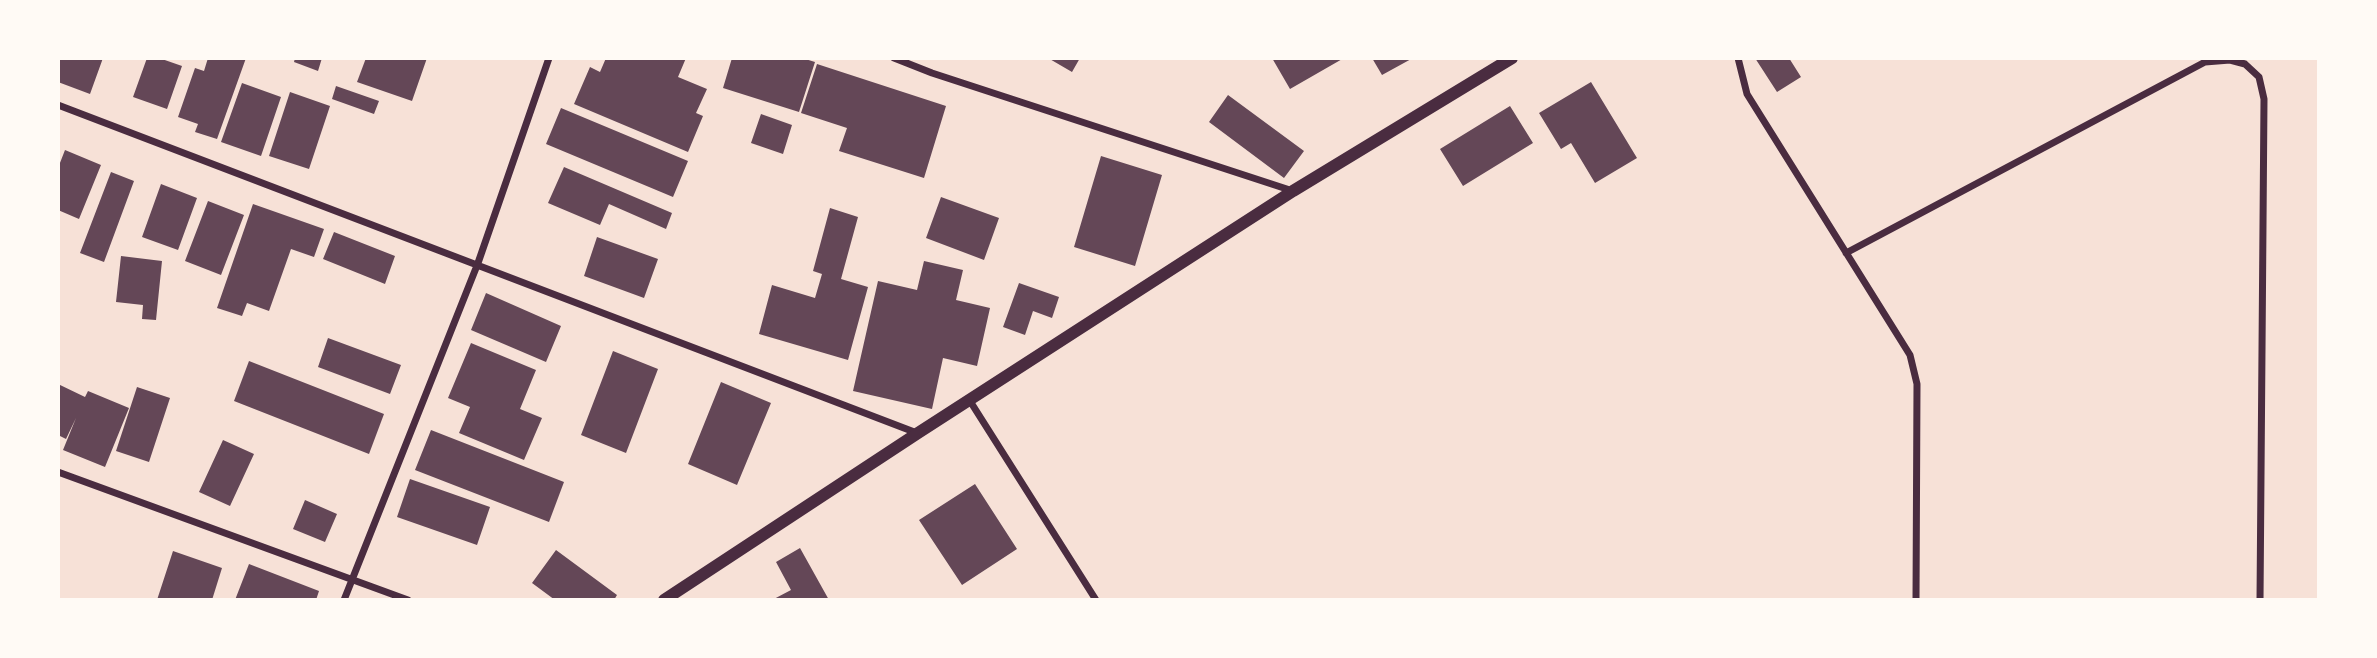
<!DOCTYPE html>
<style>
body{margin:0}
#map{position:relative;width:2377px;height:658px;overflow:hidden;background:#f7e1d7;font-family:"Varela Round",sans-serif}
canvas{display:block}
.frame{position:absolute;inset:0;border:60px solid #fffaf5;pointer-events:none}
</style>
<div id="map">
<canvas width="2377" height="658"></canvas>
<div class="frame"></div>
</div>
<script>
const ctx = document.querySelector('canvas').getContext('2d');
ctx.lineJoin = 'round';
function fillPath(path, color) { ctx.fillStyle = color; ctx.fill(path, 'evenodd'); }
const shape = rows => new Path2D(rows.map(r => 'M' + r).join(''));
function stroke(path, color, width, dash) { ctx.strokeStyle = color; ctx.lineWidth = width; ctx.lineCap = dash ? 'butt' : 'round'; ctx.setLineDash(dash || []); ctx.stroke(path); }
fillPath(shape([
 [58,58,103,58,90,94,58,82],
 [147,58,159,58,182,66,167,109,133,97],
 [208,58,246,58,217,139,195,132,198,124,178,117,195,68,204,71],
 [295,58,322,58,318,71,294,62],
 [366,58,427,58,412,101,357,82],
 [606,58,686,58,678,77,707,89,696,113,703,116,688,152,574,104,590,67,600,72],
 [732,58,802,58,815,62,799,112,723,88],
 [1048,58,1080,58,1072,72],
 [1272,58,1344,58,1290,89],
 [1372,58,1413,58,1382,75],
 [1755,58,1789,58,1801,77,1777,92],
 [817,64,946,106,924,178,839,151,847,128,801,113],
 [1591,82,1637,158,1595,183,1571,143,1561,149,1539,113],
 [242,83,281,97,261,156,221,142],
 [336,86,379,101,374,114,332,99],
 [290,92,330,106,309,169,269,156],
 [1228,95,1304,151,1284,178,1209,122],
 [1510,106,1533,143,1463,186,1440,149],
 [561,108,688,161,673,197,546,144],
 [761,114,792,125,783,154,751,143],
 [65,150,101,165,79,219,58,210,58,168],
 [1101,156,1162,175,1135,266,1074,247],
 [564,167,672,213,666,229,609,204,600,225,548,203],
 [111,172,134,181,104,262,80,253],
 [161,184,197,198,178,250,142,237],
 [941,197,999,218,984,260,926,238],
 [208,201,244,215,221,275,185,261],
 [253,204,324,229,314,257,291,249,269,311,247,303,242,316,217,308],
 [830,208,858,217,841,279,868,287,848,360,759,334,772,285,815,298,822,274,813,271],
 [334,232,395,256,385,284,323,259],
 [597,237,658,259,644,298,584,276],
 [121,256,162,261,156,320,142,319,143,305,116,302],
 [924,261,963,270,956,300,990,308,977,366,943,358,932,409,853,391,878,281,917,290],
 [1019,283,1059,297,1052,318,1033,311,1025,335,1003,327],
 [486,293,561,326,546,362,471,330],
 [328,338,401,365,390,394,318,367],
 [471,343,536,370,520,409,542,418,524,460,459,433,470,407,448,398],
 [613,351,658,369,626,453,581,435],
 [249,361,384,414,369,454,234,401],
 [721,382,771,403,737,485,688,464],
 [58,384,85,397,88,391,129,408,105,467,63,450,76,418,66,439,58,435],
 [137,387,170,398,149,462,116,451],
 [431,430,564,482,549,522,415,470],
 [223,440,254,454,230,506,199,492],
 [410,479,490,507,477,545,397,517],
 [975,484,1017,549,962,585,919,520],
 [305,500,337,514,325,542,293,529],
 [800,548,829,600,772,600,791,590,776,562],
 [556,550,617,595,614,600,555,600,532,583],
 [173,551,222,568,212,600,157,600],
 [249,564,319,591,316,600,235,600]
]), '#644757');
stroke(shape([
 [894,58,932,73,1293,191],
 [1738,58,1747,94,1910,355,1917,384,1916,600],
 [58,105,917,433],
 [1846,253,2205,62,2230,60,2245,64,2259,77,2264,99,2260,600],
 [970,401,1096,600],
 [58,472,408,600],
 [344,600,478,263,549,58]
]), '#4a2c40', 7);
stroke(shape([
 [664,600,918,433,1293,191,1512,58]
]), '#4a2c40', 12);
</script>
